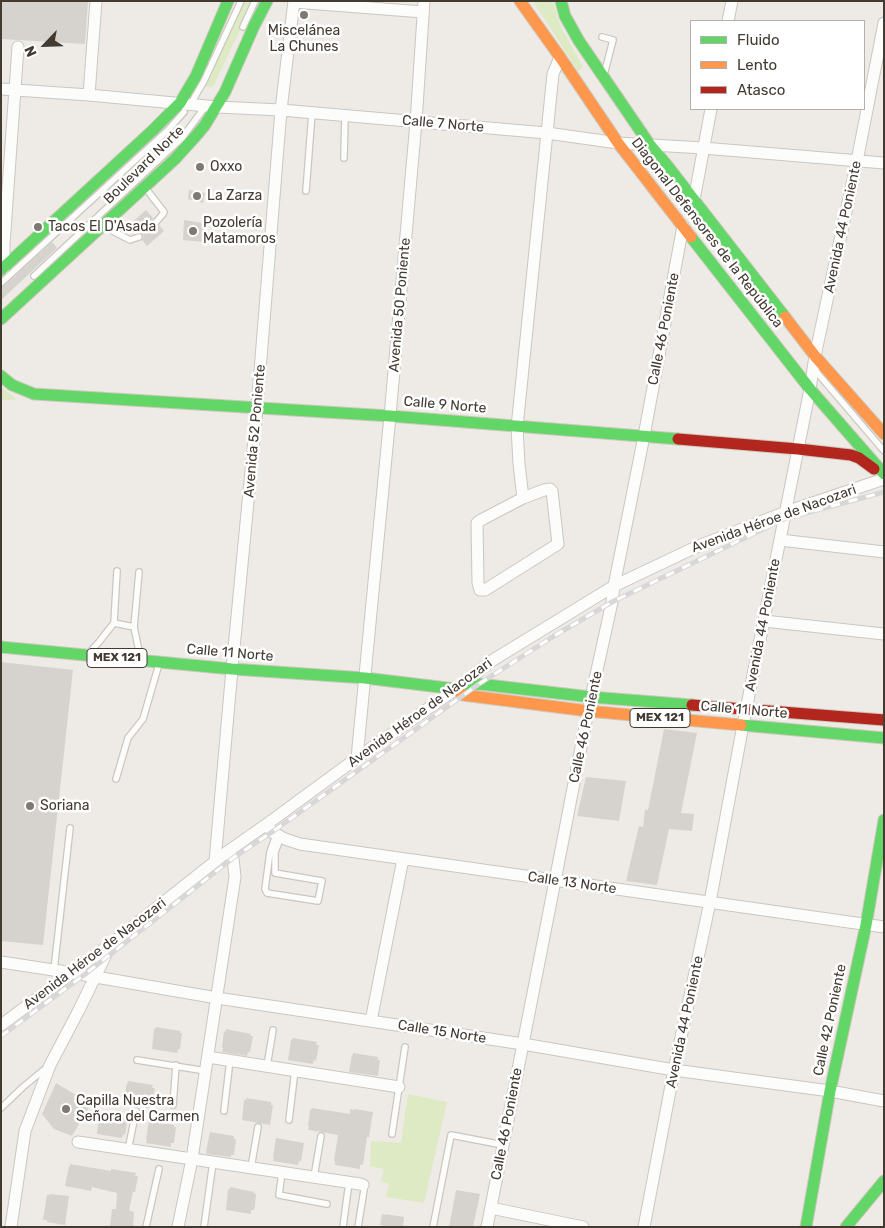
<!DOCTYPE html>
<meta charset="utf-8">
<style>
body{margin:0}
#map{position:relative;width:885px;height:1228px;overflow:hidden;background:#eeebe6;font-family:Rubik,sans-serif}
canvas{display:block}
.frame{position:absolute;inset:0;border:2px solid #433b32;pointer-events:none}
.legend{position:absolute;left:690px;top:20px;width:175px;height:90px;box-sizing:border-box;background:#fff;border:1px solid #b4b1ad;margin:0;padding:6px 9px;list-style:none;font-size:15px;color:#433b32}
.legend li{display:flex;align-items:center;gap:10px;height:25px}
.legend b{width:25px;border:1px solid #b4b1ad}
.north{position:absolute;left:20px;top:20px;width:50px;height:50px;-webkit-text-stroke:4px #fff;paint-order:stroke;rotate:246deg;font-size:14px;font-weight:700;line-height:20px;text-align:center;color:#433b32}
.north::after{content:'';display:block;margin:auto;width:18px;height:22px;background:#433b32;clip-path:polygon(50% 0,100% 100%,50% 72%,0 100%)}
</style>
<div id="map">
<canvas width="885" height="1228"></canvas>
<div class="frame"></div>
<ul class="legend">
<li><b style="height:6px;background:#63d668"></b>Fluido</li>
<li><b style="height:6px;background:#ff974d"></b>Lento</li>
<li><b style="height:6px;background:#b3261e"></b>Atasco</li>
</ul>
<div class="north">N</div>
</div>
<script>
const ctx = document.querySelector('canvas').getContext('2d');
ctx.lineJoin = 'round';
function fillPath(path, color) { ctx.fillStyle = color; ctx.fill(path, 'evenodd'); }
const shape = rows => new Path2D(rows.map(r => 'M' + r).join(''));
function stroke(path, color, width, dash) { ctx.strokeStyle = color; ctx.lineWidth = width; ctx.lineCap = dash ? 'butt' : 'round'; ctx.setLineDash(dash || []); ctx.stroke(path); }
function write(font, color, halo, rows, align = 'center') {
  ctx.font = font + ' Rubik,sans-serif'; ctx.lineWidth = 5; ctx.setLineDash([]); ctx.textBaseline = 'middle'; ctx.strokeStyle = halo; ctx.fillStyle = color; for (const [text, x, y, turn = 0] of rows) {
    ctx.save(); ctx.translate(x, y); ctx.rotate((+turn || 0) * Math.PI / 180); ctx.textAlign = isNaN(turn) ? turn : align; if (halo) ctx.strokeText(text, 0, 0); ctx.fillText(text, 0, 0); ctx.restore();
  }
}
fillPath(shape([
 [243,1,254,1,213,87,204,87],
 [533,1,553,1,560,25,583,67,578,71],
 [1,387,14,397,17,400,1,400],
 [408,1094,447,1102,424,1203,386,1197,389,1184,381,1181,384,1169,370,1166,371,1141,401,1143]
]), '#deeac4');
fillPath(shape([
 [1,1,88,1,85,44,1,39],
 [189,190,205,193,203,203,188,199],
 [146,210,153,218,151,222,153,225,156,227,159,225,164,231,147,246,142,240,144,237,142,234,139,232,136,233,129,225],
 [184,220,203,223,202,242,183,240],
 [52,242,57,248,1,300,1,288,4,286],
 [1,662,73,670,43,945,1,941],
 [664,729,697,733,681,813,694,814,692,831,669,829,657,885,626,881,639,826,643,827,645,809,648,810],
 [586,777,626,781,619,821,577,816],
 [156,1027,180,1031,180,1033,182,1033,180,1049,178,1049,177,1053,152,1049,154,1029,155,1029],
 [226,1029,251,1034,250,1036,253,1036,250,1052,248,1052,247,1056,222,1052,223,1048,222,1048,224,1031,226,1032],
 [292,1038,317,1042,316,1045,319,1045,316,1061,314,1060,313,1064,288,1060,291,1040,292,1040],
 [353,1053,378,1057,378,1060,380,1060,378,1076,349,1072,352,1055,353,1055],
 [128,1081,153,1085,152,1088,155,1088,152,1104,150,1103,149,1108,123,1103,127,1083,128,1083],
 [56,1083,91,1104,72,1136,54,1129,42,1114],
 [246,1098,271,1102,271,1105,273,1105,270,1125,242,1120,244,1100,246,1100],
 [312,1108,350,1114,350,1109,354,1110,354,1109,373,1112,369,1137,367,1137,363,1165,360,1165,360,1169,335,1165,335,1161,334,1161,338,1135,322,1132,308,1130,309,1126,308,1126,310,1110,311,1110],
 [99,1112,128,1117,125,1135,123,1134,122,1138,97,1134],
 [149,1120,174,1125,174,1127,176,1127,174,1143,171,1143,171,1147,146,1143,147,1139,146,1139],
 [210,1132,234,1136,234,1139,236,1139,234,1155,231,1155,231,1157,206,1154,207,1151,206,1151],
 [276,1138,304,1143,301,1161,299,1161,298,1165,273,1161,274,1157,273,1157],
 [70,1164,111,1171,111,1169,136,1173,135,1176,138,1176,135,1192,133,1192,129,1210,134,1212,133,1227,110,1227,112,1209,116,1209,117,1193,92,1187,91,1191,65,1186,69,1166,70,1167],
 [230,1187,254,1192,254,1194,256,1194,255,1206,254,1210,251,1210,251,1214,226,1210,228,1189,229,1190],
 [456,1190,480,1194,473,1227,449,1227],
 [50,1194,69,1196,65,1225,47,1222,47,1220,43,1220,47,1195,50,1195],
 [382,1214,385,1215,385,1214,404,1217,403,1227,384,1227,384,1226,380,1225]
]), '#d6d2cd');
const lane = shape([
 [243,27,255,1],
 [602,37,613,40,605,71],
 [190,105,204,81,241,1],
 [344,158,345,116],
 [147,190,164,212,163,214,156,222],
 [306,191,312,113],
 [105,227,130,240,139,237],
 [34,276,182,138,205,107],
 [1,283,168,130,184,112],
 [814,369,884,451],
 [114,623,117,571],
 [134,627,139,572],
 [90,652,99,642,114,623,134,627,140,656],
 [116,779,128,738,143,719,159,664],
 [276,835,270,852,265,889,267,893,318,901,322,881,275,873,275,852,281,837],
 [54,970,70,828],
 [137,1060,206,1071],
 [267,1066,273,1030],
 [173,1105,176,1065],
 [1,1108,23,1087,46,1068],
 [224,1111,230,1060],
 [289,1120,295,1070],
 [392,1134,405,1047],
 [128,1150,136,1111],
 [251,1168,258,1127],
 [282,1172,279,1195,327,1204],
 [314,1177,321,1136],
 [146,1227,159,1169],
 [204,1227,213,1162],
 [343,1227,349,1182],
 [358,1227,364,1190,363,1185],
 [433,1227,451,1135,503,1145]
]);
const street = shape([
 [294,2,423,12],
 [728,21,732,1],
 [1,89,89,95,217,107,281,110,547,133,618,143,703,148,884,163],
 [89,95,96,1],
 [694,200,711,109],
 [4,268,4,244,18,47],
 [550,489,552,491,558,544,485,590,480,590,478,583,477,523,481,520,523,498,544,490,550,489],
 [523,498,519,464,517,427,553,74,560,57],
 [780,540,884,552],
 [764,621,884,634],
 [357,758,390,416,416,122,424,1],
 [267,824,272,832,285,839,300,844,884,927],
 [215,861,232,669,257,408,281,110,294,1],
 [1,962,73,973,217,998,523,1044,674,1070,830,1091,884,1101],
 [371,1021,403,859],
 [1,1025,112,943,227,852,267,824,357,758,456,689,493,660,547,627,614,586,696,547,786,512,884,479],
 [208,1057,399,1087],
 [78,1142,360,1184,363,1185],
 [491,1208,583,1227],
 [11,1227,25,1131,50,1065,79,1010,110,946],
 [178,1227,192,1159,235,877,233,858,227,852],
 [487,1227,555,881,588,711,612,602,614,586,644,436,683,226],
 [644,1227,674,1070,710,902,743,725,810,389,815,356,857,161,884,23]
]);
const fast = shape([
 [561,1,565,16,579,41,650,145,666,164,785,317],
 [691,237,810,389,884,474],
 [1,270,152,131,180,103,196,76,228,1],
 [1,319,175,159,195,137,205,125,225,92,254,26,267,1],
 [1,376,12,385,34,394,390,416,678,439],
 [1,647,232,669,365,678,456,689,479,684,591,697,692,705],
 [741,725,884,738],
 [806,1227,830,1091,866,925,884,820],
 [846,1227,884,1181]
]);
const slow = shape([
 [520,1,560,57,618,143,691,237],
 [785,317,815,356,884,434],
 [457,690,463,695,588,711,741,725]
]);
const jam = shape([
 [678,439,798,449,851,455,859,458,874,469],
 [692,705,884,720]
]);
stroke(lane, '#cac7c2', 8);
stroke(street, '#cac7c2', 13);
stroke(fast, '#cec8bc', 13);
stroke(slow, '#cec8bc', 13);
stroke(jam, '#cec8bc', 13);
stroke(lane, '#fcfcfb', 5.5);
stroke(street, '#fcfcfb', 11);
stroke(fast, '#63d668', 11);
stroke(slow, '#ff974d', 11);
stroke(jam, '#b3261e', 11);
const rail = shape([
 [1,1036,84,975,233,858,272,832,479,684,554,636,612,602,784,519,884,492]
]);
stroke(rail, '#d8d7d7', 5);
stroke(rail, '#fff', 3, [9]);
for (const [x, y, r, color] of [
 [304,15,5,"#7f7971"],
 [200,167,5,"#7f7971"],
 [197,196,5,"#7f7971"],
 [38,227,5,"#7f7971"],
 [193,231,5,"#7f7971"],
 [30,806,5,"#7f7971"],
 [66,1109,5,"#7f7971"]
]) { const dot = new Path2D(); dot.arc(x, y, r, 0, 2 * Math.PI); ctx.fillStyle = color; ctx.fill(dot); stroke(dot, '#fff', 2); }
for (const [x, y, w] of [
 [117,658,60],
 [660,718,60]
]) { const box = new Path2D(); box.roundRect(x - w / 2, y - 9.5, w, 19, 4); ctx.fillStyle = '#fff'; ctx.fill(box); stroke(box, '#433b32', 1); }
write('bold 12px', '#433b32', null, [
 ["MEX 121",117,658],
 ["MEX 121",660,718]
]);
write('14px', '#433b32', '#fff', [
 ["Miscelánea",304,31,"center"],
 ["La Chunes",304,47,"center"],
 ["Oxxo",210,167],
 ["La Zarza",207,196],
 ["Pozolería",203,223],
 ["Matamoros",203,239],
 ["Tacos El D'Asada",48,227],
 ["Soriana",40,806],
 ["Capilla Nuestra",76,1101],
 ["Señora del Carmen",76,1117]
], 'left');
write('14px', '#433b32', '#fff', [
 ["Calle 7 Norte",443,124,5],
 ["Boulevard Norte",144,165,-44],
 ["Avenida 44 Poniente",843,227,-78],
 ["Diagonal Defensores de la República",707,233,52],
 ["Avenida 50 Poniente",400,305,-85],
 ["Calle 46 Poniente",664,329,-79],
 ["Calle 9 Norte",445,405,5],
 ["Avenida 52 Poniente",255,431,-85],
 ["Avenida Héroe de Nacozari",774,519,-20],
 ["Avenida 44 Poniente",763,625,-79],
 ["Calle 11 Norte",230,653,5],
 ["Calle 11 Norte",744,710,5],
 ["Avenida Héroe de Nacozari",420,713,-36],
 ["Calle 46 Poniente",586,727,-78],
 ["Calle 13 Norte",572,883,8],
 ["Avenida Héroe de Nacozari",95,954,-37],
 ["Calle 42 Poniente",830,1020,-78],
 ["Avenida 44 Poniente",685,1022,-78],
 ["Calle 15 Norte",442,1032,9],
 ["Calle 46 Poniente",507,1124,-79]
]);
</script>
